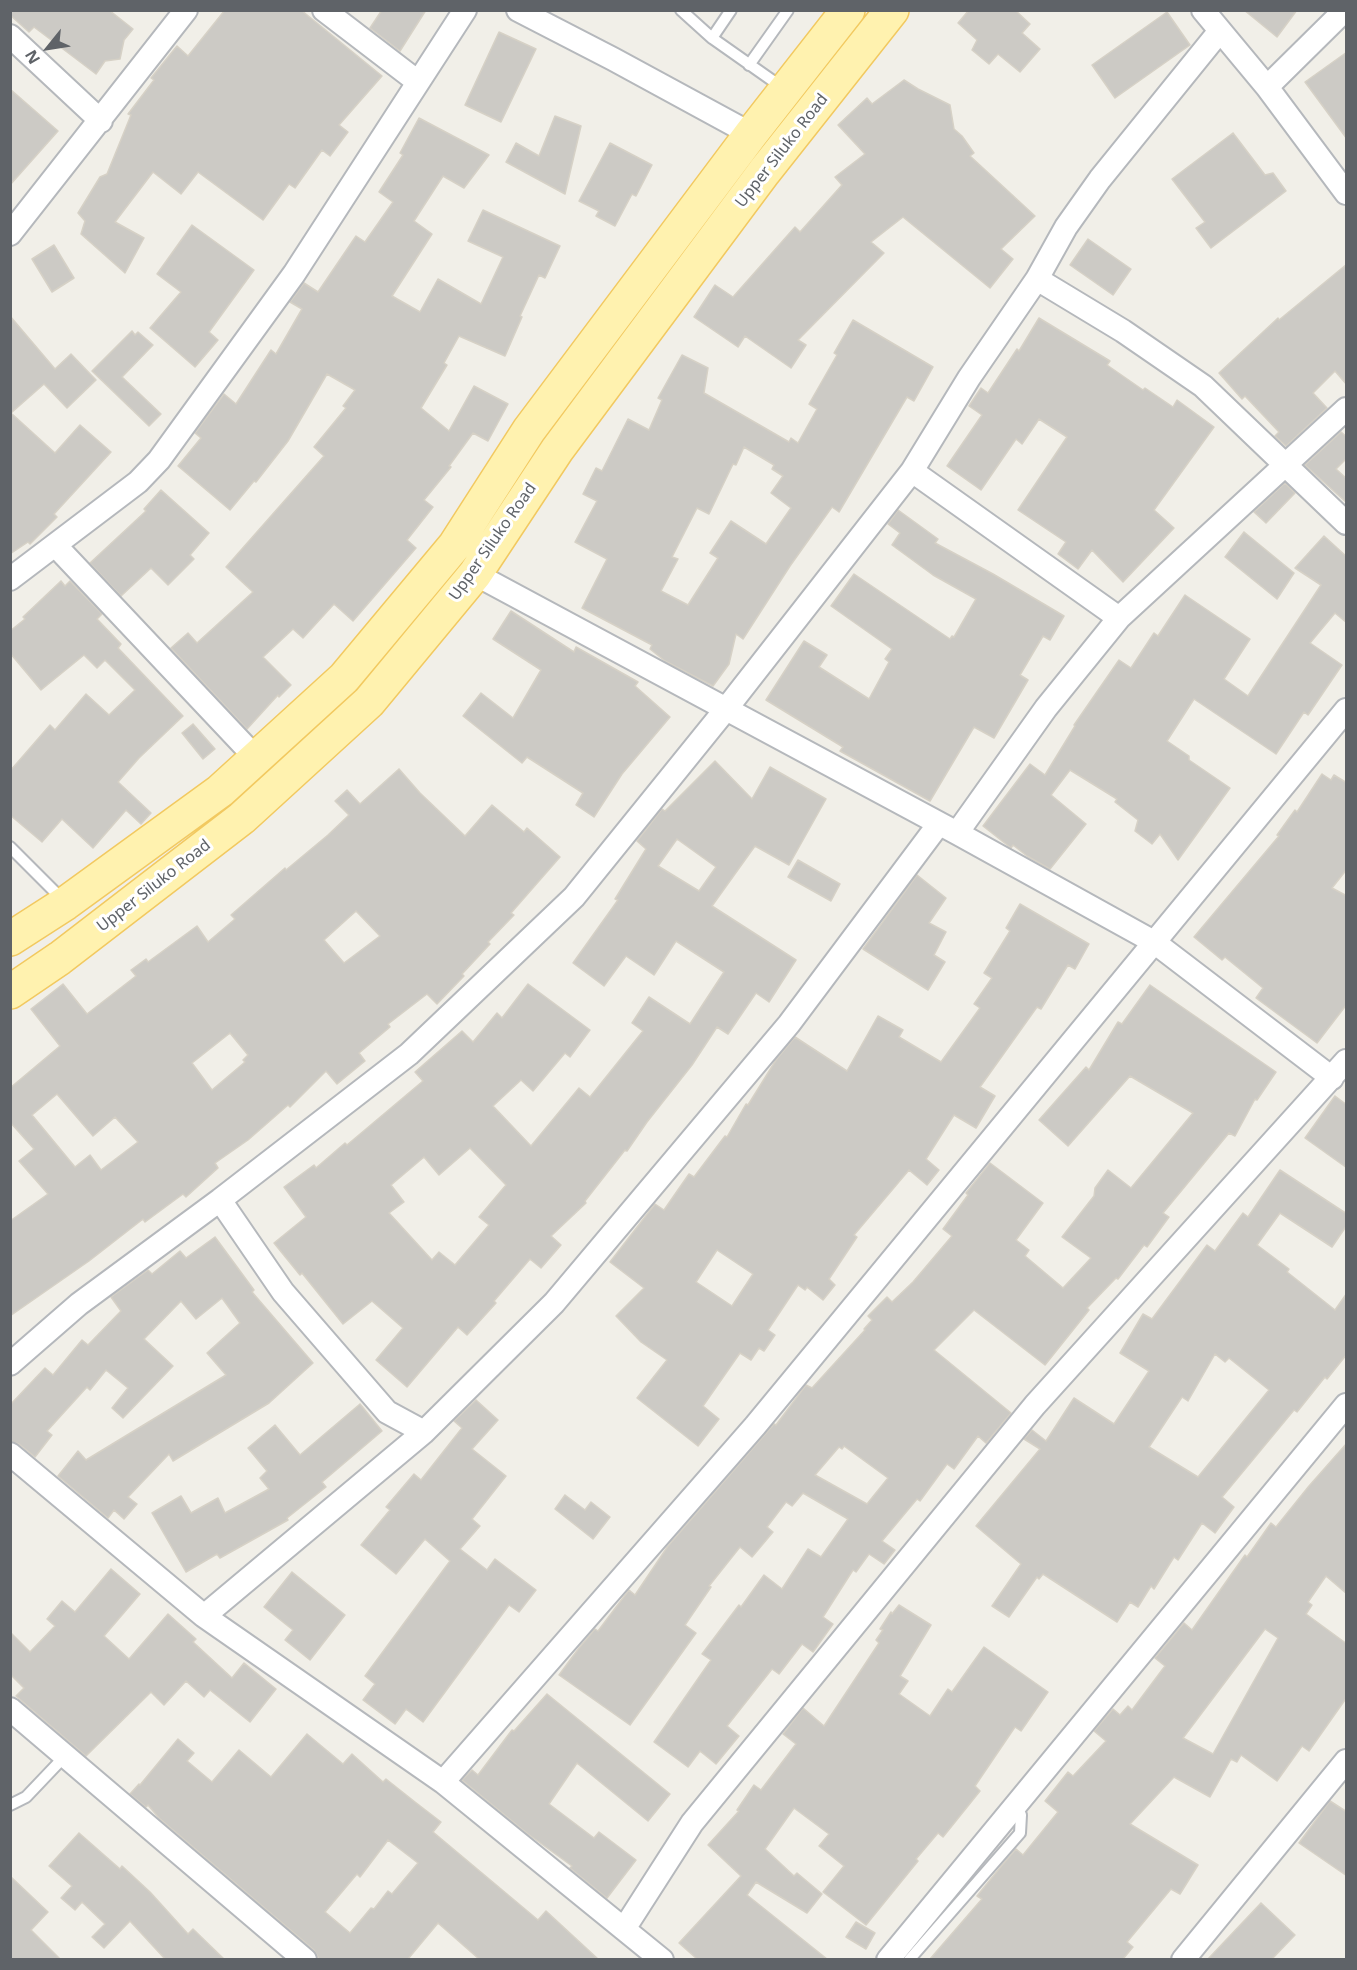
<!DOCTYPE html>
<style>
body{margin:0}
#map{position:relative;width:1357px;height:1970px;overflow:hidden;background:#f1efe8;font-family:"Noto Sans",sans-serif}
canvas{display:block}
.frame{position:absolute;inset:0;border:12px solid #5f6368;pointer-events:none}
.north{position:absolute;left:18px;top:18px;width:60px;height:60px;-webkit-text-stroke:4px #fff;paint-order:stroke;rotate:240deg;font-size:16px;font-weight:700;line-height:24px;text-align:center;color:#5f6368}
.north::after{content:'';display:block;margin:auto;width:21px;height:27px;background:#5f6368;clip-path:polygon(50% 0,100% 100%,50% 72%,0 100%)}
</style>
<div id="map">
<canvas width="1357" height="1970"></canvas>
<div class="frame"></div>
<div class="north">N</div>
</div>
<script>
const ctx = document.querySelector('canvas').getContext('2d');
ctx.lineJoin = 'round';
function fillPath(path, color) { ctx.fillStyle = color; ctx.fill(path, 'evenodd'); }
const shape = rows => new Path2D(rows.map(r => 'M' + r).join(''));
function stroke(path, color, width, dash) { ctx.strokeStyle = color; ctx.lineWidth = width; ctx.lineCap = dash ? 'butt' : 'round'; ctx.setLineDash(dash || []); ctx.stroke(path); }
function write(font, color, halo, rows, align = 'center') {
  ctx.font = font + ' "Noto Sans",sans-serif'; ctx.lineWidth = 6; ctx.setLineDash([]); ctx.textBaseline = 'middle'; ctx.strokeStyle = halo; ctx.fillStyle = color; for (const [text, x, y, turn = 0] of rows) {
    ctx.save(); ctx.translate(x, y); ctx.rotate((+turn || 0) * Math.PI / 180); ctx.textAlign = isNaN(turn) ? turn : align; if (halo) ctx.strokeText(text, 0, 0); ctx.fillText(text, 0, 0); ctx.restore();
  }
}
const building = shape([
 [10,10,109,10,133,29,124,40,120,59,105,61,96,74,34,27,29,32,10,15,10,10],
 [225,10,301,10,382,76,339,125,348,132,330,156,322,150,295,188,289,184,263,220,198,172,181,194,153,172,115,222,144,238,125,273,81,234,85,221,78,213,100,177,107,174,131,115,128,114,154,80,151,78,177,46,188,56,225,10],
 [382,10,426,10,400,51,370,28,382,10],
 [969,10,1015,10,1030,24,1022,33,1040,49,1020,72,998,54,989,64,972,50,977,40,958,23,969,10],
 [1244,10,1297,10,1277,37,1244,10],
 [1167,12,1190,45,1115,98,1092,65,1167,12],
 [499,32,536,49,501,122,465,105,499,32],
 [1347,52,1347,139,1305,82,1347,52],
 [904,80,918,89,950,105,954,129,962,136,974,153,970,156,1035,216,1001,249,1013,259,990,288,903,217,871,242,884,253,798,340,806,345,791,368,745,336,738,347,694,317,715,285,733,297,795,227,800,232,842,185,835,177,865,154,838,125,867,98,872,104,904,80],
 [10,89,58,131,10,185,10,89],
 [555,116,581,126,565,194,506,162,516,143,539,156,555,116],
 [419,118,489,155,464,188,443,176,414,221,432,234,392,296,420,312,438,279,481,304,503,257,468,241,483,210,560,246,545,278,539,275,520,316,522,317,505,356,459,336,444,363,447,365,421,408,449,431,474,386,508,404,488,441,473,433,449,466,451,467,424,500,433,507,407,540,416,548,353,621,334,604,303,638,293,629,263,657,291,685,279,697,278,695,247,729,171,648,188,633,197,643,253,592,226,567,324,456,314,447,346,408,343,406,355,390,327,374,288,441,256,482,254,481,230,510,178,466,201,438,195,433,224,394,236,404,271,350,276,354,302,309,290,302,304,283,318,292,356,236,365,242,393,202,379,192,403,155,400,153,419,118],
 [1233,133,1265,175,1273,173,1286,191,1211,248,1196,228,1205,222,1172,179,1233,133],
 [610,143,652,165,636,196,632,194,615,226,596,216,599,211,579,201,610,143],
 [192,225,254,270,209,332,218,340,195,367,150,328,181,292,157,274,192,225],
 [1088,239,1131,269,1113,295,1070,265,1088,239],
 [54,245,74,278,52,292,32,259,54,245],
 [1347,264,1347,385,1335,371,1313,393,1327,408,1286,446,1275,436,1279,432,1245,396,1242,399,1219,373,1278,318,1279,320,1347,264],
 [10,316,55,369,71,354,96,380,67,408,44,384,11,413,55,453,80,425,111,452,54,514,57,517,30,544,28,542,10,554,10,316],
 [1039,318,1110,361,1107,365,1143,390,1145,388,1173,407,1177,400,1214,427,1154,510,1174,528,1123,582,1092,550,1078,569,1058,554,1066,542,1018,510,1067,437,1039,419,1022,444,1016,439,981,490,947,466,982,415,969,406,981,388,988,393,1017,349,1019,351,1039,318],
 [853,320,933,367,914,401,907,397,839,512,832,507,790,566,743,639,736,634,729,664,713,686,665,661,650,649,652,645,582,608,607,559,575,542,597,501,583,494,596,468,602,471,628,419,649,430,662,400,658,398,682,355,708,368,704,393,789,442,791,438,798,443,817,409,809,404,837,355,834,353,853,320],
 [744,447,774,465,772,469,783,476,771,493,791,508,766,544,731,521,710,553,718,558,688,605,661,591,678,559,672,557,697,508,709,514,733,464,736,465,744,447],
 [132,331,135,335,138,332,153,345,122,377,161,414,149,426,92,371,132,331],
 [1341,432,1347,437,1347,458,1336,469,1347,479,1347,503,1305,465,1341,432],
 [1285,483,1295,493,1266,523,1254,512,1285,483],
 [161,490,209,533,190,555,194,559,168,585,151,568,121,596,90,563,146,511,144,509,161,490],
 [898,510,938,539,935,543,993,574,1064,616,1050,640,1043,636,1020,675,1028,680,994,738,974,727,930,801,840,751,843,747,766,700,804,641,827,655,819,667,869,699,889,662,885,659,892,649,831,606,854,574,950,639,952,636,954,637,976,599,933,575,892,545,900,533,888,524,898,510],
 [1244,532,1294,573,1277,599,1225,557,1244,532],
 [1324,536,1347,557,1347,623,1335,613,1310,643,1342,665,1308,715,1304,712,1276,754,1194,699,1167,741,1189,756,1189,760,1230,788,1178,860,1160,834,1152,844,1135,831,1138,820,1115,802,1117,799,1070,770,1051,795,1086,824,1050,869,1027,856,1013,845,1011,848,983,826,1030,764,1045,775,1075,726,1074,725,1119,660,1131,668,1154,633,1158,636,1185,595,1250,639,1224,679,1248,696,1321,585,1295,568,1324,536],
 [61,581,65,586,70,581,102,614,97,619,121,644,118,648,183,716,139,758,118,782,151,813,141,824,126,810,93,848,62,819,42,842,10,815,10,771,50,725,55,730,86,694,109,715,135,690,105,660,97,668,84,655,41,690,10,653,10,631,25,619,23,617,61,581],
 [511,611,574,652,576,647,638,682,635,686,670,717,622,774,594,817,576,805,583,793,527,757,522,763,463,716,481,693,513,718,541,670,493,639,511,611],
 [193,724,215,749,203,759,182,733,193,724],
 [715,761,752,799,770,767,826,799,789,865,755,846,712,906,796,960,769,1002,756,993,728,1034,717,1027,692,1065,647,1122,627,1151,625,1150,585,1201,586,1203,551,1236,561,1245,541,1268,530,1259,494,1301,496,1303,467,1335,458,1327,407,1387,376,1360,403,1328,372,1301,343,1324,302,1273,300,1275,274,1243,306,1217,284,1187,314,1165,316,1168,345,1143,347,1145,423,1081,415,1072,462,1031,473,1042,497,1013,502,1018,528,984,590,1030,570,1057,565,1053,533,1091,521,1080,493,1106,531,1146,579,1088,590,1097,643,1031,632,1023,649,997,690,1024,724,972,676,941,654,975,626,956,604,986,573,963,618,900,615,899,646,849,637,841,662,809,665,811,715,761],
 [677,839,716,867,699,891,658,866,677,839],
 [470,1148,506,1185,479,1217,489,1225,455,1265,439,1252,432,1260,389,1213,404,1202,391,1185,424,1157,439,1175,470,1148],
 [399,769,420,793,465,836,492,805,524,832,527,828,560,857,511,913,514,915,488,942,490,944,462,974,464,976,437,1004,427,994,388,1024,390,1027,359,1053,365,1061,337,1084,326,1071,290,1107,288,1105,248,1140,215,1163,218,1168,186,1197,183,1194,145,1222,143,1219,89,1261,10,1316,10,1221,48,1194,19,1161,34,1149,10,1122,10,1088,60,1046,31,1009,63,984,87,1014,136,976,131,970,146,959,148,962,197,926,208,942,235,919,231,915,285,868,286,870,328,835,349,815,335,801,347,790,360,804,399,769],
 [356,911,380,936,344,963,324,940,356,911],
 [230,1033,248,1055,243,1060,245,1062,212,1090,192,1063,230,1033],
 [57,1094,93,1136,115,1117,138,1142,101,1170,90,1155,75,1167,32,1115,57,1094],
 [1322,774,1331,780,1334,775,1347,783,1347,869,1332,888,1347,896,1347,1004,1317,1043,1256,998,1263,988,1225,957,1222,960,1194,937,1279,836,1277,835,1295,810,1297,812,1322,774],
 [798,860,840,884,831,901,788,877,798,860],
 [917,875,946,898,929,923,946,932,934,955,945,962,928,990,863,949,917,875],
 [1020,904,1089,944,1075,969,1068,965,1041,1009,1037,1007,980,1087,995,1096,976,1128,954,1115,926,1159,939,1170,927,1185,909,1170,854,1235,857,1237,829,1279,835,1285,823,1300,807,1287,805,1290,798,1285,768,1330,775,1335,764,1351,759,1348,751,1360,740,1353,703,1406,719,1419,698,1446,637,1398,667,1360,641,1342,616,1316,644,1288,610,1262,655,1204,664,1210,689,1174,694,1177,725,1136,727,1137,746,1104,748,1105,776,1060,795,1037,847,1071,878,1016,903,1030,899,1037,941,1062,980,1008,974,1004,992,978,984,973,1010,931,1006,928,1020,904],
 [717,1250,753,1274,732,1306,696,1282,717,1250],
 [1150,985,1276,1072,1257,1100,1255,1099,1235,1136,1229,1133,1163,1213,1169,1217,1147,1247,1144,1245,1118,1279,1116,1278,1087,1308,1089,1310,1045,1365,974,1310,934,1350,1011,1413,986,1443,978,1436,954,1469,947,1464,920,1501,917,1499,882,1541,895,1550,884,1564,869,1554,856,1572,853,1570,823,1617,833,1624,813,1652,802,1644,779,1674,772,1669,727,1726,739,1736,716,1764,700,1751,688,1767,654,1742,711,1660,702,1654,739,1605,741,1607,764,1575,782,1589,808,1549,821,1557,848,1519,803,1493,792,1506,786,1502,767,1527,773,1532,752,1557,740,1547,709,1586,711,1587,685,1625,696,1633,630,1725,559,1675,579,1648,595,1629,598,1631,629,1590,635,1595,668,1546,774,1424,776,1425,806,1385,812,1388,865,1330,864,1329,872,1320,868,1316,887,1297,892,1302,913,1282,952,1236,943,1229,968,1195,966,1193,990,1163,1043,1203,1016,1240,1029,1250,1025,1256,1063,1288,1091,1258,1062,1237,1094,1196,1095,1188,1108,1170,1131,1188,1193,1113,1130,1076,1068,1146,1039,1120,1086,1067,1089,1070,1118,1022,1122,1024,1150,985],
 [844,1446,888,1478,867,1504,815,1475,839,1447,842,1449,844,1446],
 [1335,1096,1347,1105,1347,1168,1305,1138,1335,1096],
 [1280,1170,1347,1214,1347,1225,1332,1247,1280,1213,1257,1245,1289,1269,1287,1272,1335,1310,1347,1293,1347,1354,1327,1379,1325,1377,1297,1412,1294,1410,1222,1497,1234,1507,1215,1533,1202,1523,1178,1560,1174,1557,1154,1589,1151,1586,1138,1607,1130,1602,1117,1622,1043,1574,1039,1579,1037,1577,1009,1617,992,1606,1021,1564,976,1526,1040,1449,1024,1439,1032,1430,1046,1441,1074,1398,1114,1424,1149,1371,1120,1353,1143,1314,1152,1319,1207,1245,1215,1251,1243,1213,1248,1217,1280,1170],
 [1215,1354,1225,1362,1229,1358,1269,1390,1198,1477,1149,1447,1182,1397,1188,1401,1215,1354],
 [215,1237,254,1290,252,1292,313,1363,269,1403,173,1461,169,1454,128,1497,137,1504,124,1519,114,1510,108,1518,58,1476,78,1451,86,1460,226,1375,207,1353,240,1323,222,1298,196,1319,181,1301,144,1339,173,1366,123,1418,112,1408,128,1388,106,1370,90,1390,87,1387,47,1431,52,1435,35,1457,19,1444,10,1441,10,1405,45,1368,53,1375,82,1340,88,1345,121,1311,111,1297,148,1270,152,1274,180,1251,186,1258,215,1237],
 [476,1400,498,1420,472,1449,506,1476,472,1519,480,1526,460,1549,487,1570,495,1559,536,1590,519,1612,509,1605,423,1722,406,1709,395,1724,363,1700,375,1684,365,1676,450,1561,425,1539,396,1574,361,1545,390,1510,386,1507,414,1474,421,1480,462,1428,454,1421,476,1400],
 [360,1404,382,1431,322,1482,326,1487,287,1518,288,1520,220,1558,217,1554,186,1572,152,1513,181,1496,191,1513,218,1498,225,1513,269,1489,260,1478,267,1471,248,1448,275,1425,300,1455,360,1404],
 [1347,1443,1347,1594,1326,1576,1308,1602,1312,1605,1306,1614,1347,1644,1347,1697,1309,1751,1302,1746,1277,1781,1241,1755,1237,1762,1231,1759,1210,1797,1174,1777,1130,1824,1198,1865,1180,1894,1171,1889,1127,1942,1133,1947,1123,1959,930,1959,982,1899,977,1896,1003,1864,1016,1849,1023,1855,1058,1812,1045,1801,1068,1772,1073,1776,1106,1741,1094,1731,1113,1709,1120,1715,1128,1706,1132,1710,1165,1666,1155,1658,1184,1623,1192,1630,1245,1555,1247,1557,1271,1523,1276,1527,1309,1486,1347,1443],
 [1265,1629,1278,1638,1213,1754,1183,1738,1265,1629],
 [565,1495,585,1510,591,1502,610,1517,593,1539,555,1509,565,1495],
 [111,1569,140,1594,104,1636,129,1659,168,1614,196,1639,193,1642,232,1678,244,1663,276,1689,250,1722,210,1690,204,1697,186,1681,164,1705,151,1692,86,1756,16,1696,24,1688,10,1674,10,1632,30,1652,55,1626,47,1619,62,1601,75,1612,111,1569],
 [292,1572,345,1615,310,1660,285,1640,293,1630,264,1607,292,1572],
 [899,1605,931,1625,900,1676,908,1681,899,1694,930,1716,948,1689,952,1692,984,1647,1048,1692,1021,1731,1015,1727,975,1786,980,1791,943,1837,938,1833,916,1859,918,1861,866,1925,823,1892,844,1866,819,1846,829,1834,794,1808,765,1849,794,1876,797,1873,822,1894,807,1913,756,1882,747,1895,827,1959,697,1959,679,1943,741,1876,708,1845,739,1811,737,1810,754,1785,761,1790,796,1744,783,1734,803,1708,824,1726,879,1643,876,1640,883,1630,880,1629,891,1612,892,1614,899,1605],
 [547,1694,670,1794,648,1821,577,1763,549,1804,594,1838,599,1832,636,1860,607,1898,570,1868,572,1866,528,1834,462,1780,472,1770,478,1775,512,1730,514,1731,547,1694],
 [307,1734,343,1764,352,1754,383,1782,386,1779,415,1802,441,1822,433,1832,538,1920,546,1911,598,1959,479,1959,438,1923,408,1959,319,1959,314,1950,159,1818,148,1805,146,1807,130,1794,139,1784,140,1785,178,1739,194,1753,187,1761,212,1782,239,1750,271,1777,307,1734],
 [388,1840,418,1863,392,1894,388,1891,374,1909,371,1908,350,1933,325,1912,357,1874,360,1877,388,1840],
 [1330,1801,1347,1812,1347,1876,1299,1843,1330,1801],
 [79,1833,120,1869,122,1866,150,1892,188,1934,193,1929,224,1959,165,1959,130,1921,104,1948,92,1937,105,1924,82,1902,75,1910,61,1898,72,1886,49,1866,79,1833],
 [10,1876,48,1912,31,1930,60,1959,10,1959,10,1876],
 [1261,1903,1295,1935,1272,1959,1208,1959,1261,1903],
 [856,1922,875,1933,866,1949,846,1937,856,1922]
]);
fillPath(building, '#cccac5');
stroke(building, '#d6d1c6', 1.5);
const lane = shape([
 [681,10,712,38,783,88],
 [712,38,731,10],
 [749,65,788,10],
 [10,847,64,901],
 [10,1805,26,1797,65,1756],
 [909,1960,1020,1833,1021,1815,1016,1805]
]);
const street = shape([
 [324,10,418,82],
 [518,10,613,59,751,134],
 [1203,10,1267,87,1346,193],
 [10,36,101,121],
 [1267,87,1345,10],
 [10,234,186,10],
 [1037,279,1123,331,1203,386,1346,523],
 [912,471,1119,618],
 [55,545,256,758],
 [475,574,957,833,1154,942,1332,1078],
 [10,579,138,482,159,460,294,274,465,10],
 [957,833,1046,708,1119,618,1346,409],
 [220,1200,283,1292,387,1412,424,1432],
 [10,1364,79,1304,220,1200,409,1054,574,897,726,709,912,471,969,378,1037,279,1066,227,1100,179,1219,32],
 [10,1454,204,1616,443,1782,662,1960],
 [204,1616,424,1432,554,1303,789,1024,938,825],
 [10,1709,305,1960],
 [443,1782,755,1426,1346,710],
 [624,1929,692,1823,1035,1405,1346,1061],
 [888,1960,1346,1405],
 [1183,1960,1346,1761]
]);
const primary = shape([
 [10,939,66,903,220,791,344,678,455,545,529,430,751,134,848,10],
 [10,992,60,958,242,818,369,702,475,574,557,450,764,172,892,10]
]);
stroke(lane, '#b5b8bc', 14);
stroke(street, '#b5b8bc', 26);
stroke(primary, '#f2c960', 36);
stroke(lane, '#fff', 10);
stroke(street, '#fff', 22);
stroke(primary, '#fff2af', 33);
write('16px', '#5f6368', '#fff', [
 ["Upper Siluko Road",782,151,-52],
 ["Upper Siluko Road",493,542,-55],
 ["Upper Siluko Road",154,886,-38]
]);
</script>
